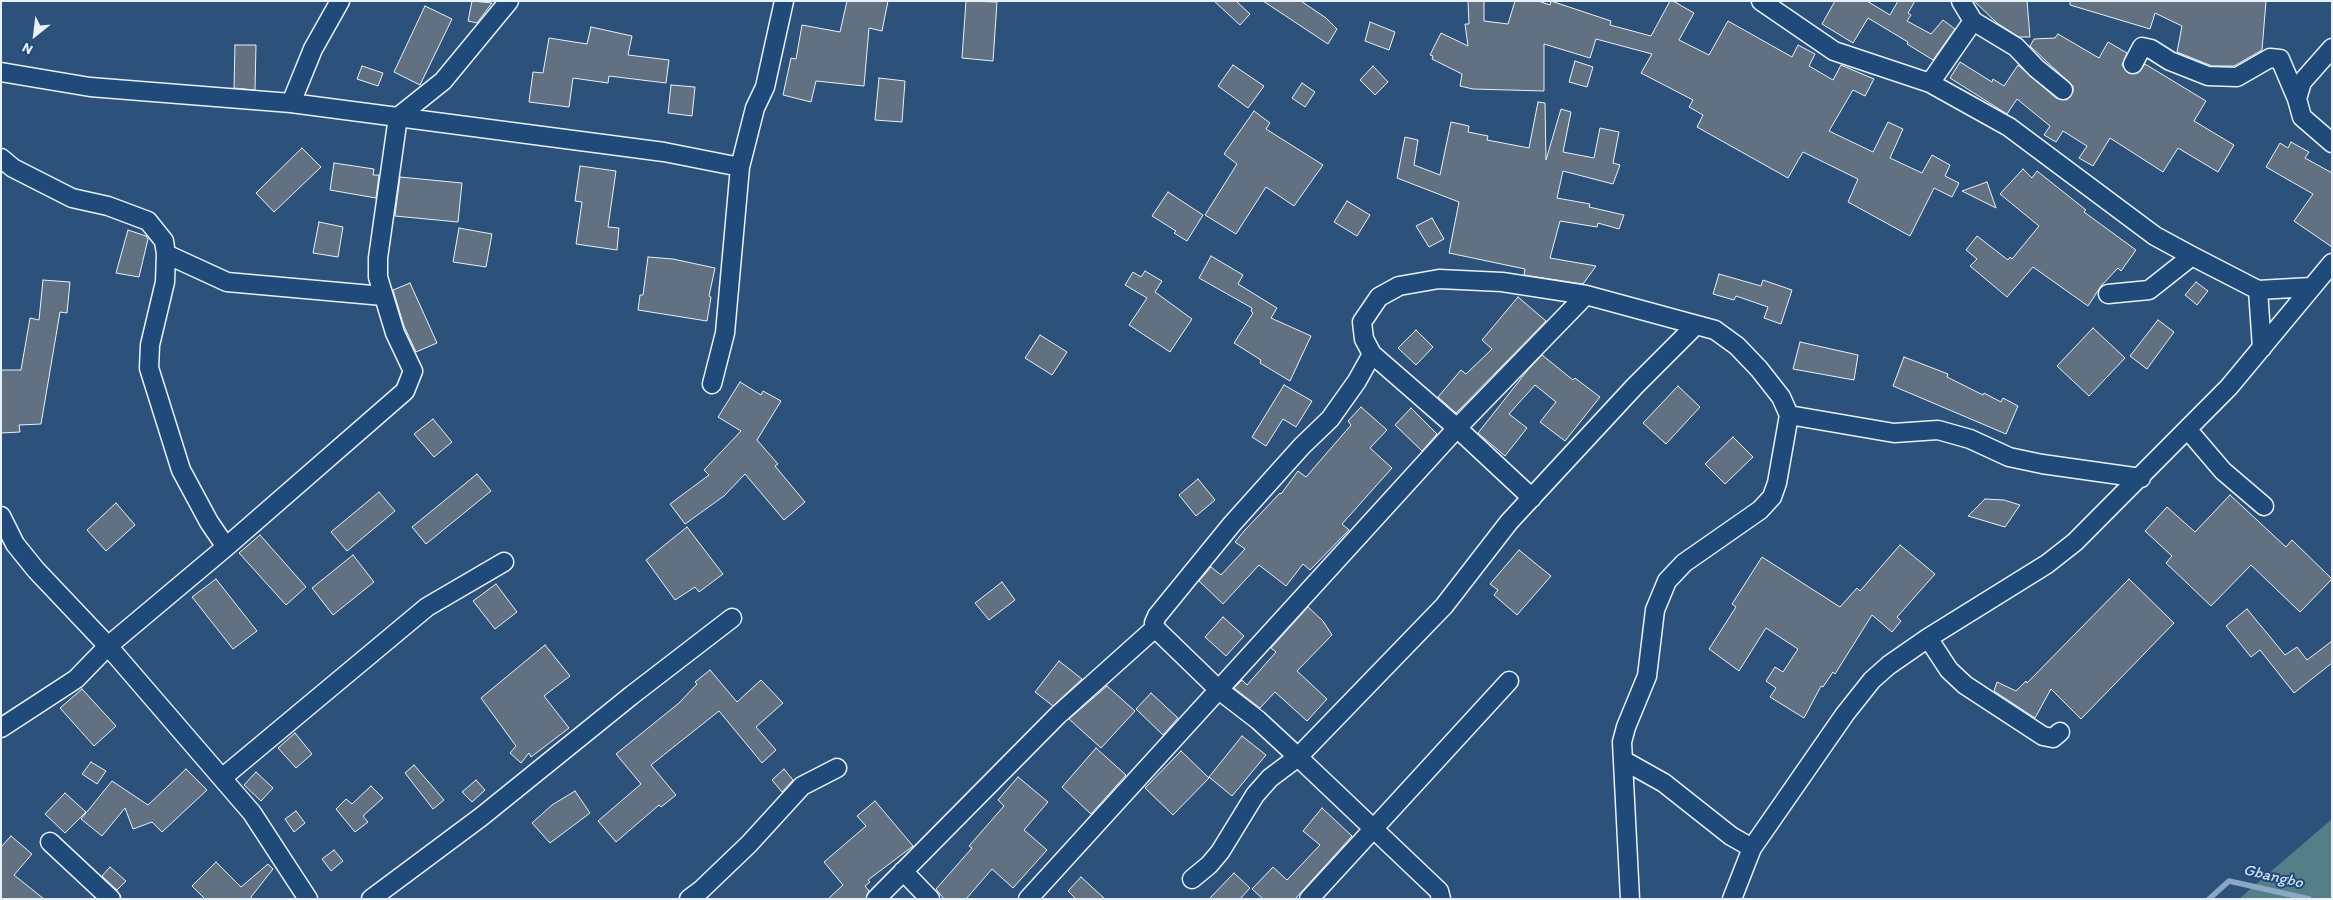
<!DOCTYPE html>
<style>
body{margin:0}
#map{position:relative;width:2333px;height:900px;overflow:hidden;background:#2c527b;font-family:Itim,sans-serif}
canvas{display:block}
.frame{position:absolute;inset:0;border:2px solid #e8f1f8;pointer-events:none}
.north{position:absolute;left:10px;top:10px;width:50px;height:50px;-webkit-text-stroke:4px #1f4a7a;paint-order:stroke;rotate:209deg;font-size:14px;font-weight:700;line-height:20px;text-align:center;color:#e8f1f8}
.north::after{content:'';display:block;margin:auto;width:18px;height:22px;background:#e8f1f8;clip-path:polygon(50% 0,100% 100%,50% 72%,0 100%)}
</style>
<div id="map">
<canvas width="2333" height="900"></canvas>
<div class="frame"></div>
<div class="north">N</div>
</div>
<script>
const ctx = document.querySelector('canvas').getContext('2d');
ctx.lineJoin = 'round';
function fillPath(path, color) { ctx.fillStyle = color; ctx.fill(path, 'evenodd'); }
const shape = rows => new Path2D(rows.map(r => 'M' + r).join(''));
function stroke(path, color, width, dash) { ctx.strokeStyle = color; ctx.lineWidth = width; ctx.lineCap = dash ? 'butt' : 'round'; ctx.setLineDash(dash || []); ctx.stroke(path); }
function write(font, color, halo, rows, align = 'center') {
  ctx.font = font + ' Itim,sans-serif'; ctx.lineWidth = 4; ctx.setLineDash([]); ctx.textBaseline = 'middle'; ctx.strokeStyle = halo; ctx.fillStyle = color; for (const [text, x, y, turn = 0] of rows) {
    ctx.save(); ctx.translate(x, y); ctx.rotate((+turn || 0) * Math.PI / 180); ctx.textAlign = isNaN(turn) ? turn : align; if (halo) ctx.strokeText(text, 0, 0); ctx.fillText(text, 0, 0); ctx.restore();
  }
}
fillPath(shape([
 [2332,819,2332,899,2239,899]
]), '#557f87');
stroke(shape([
 [2209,899,2229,881,2309,899]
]), '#89a8c7', 5.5);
const building = shape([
 [472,1,492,3,477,23,468,21,472,1],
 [847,1,888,1,882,31,869,28,864,86,816,81,811,102,783,95,791,58,796,59,802,25,840,32,847,1],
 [966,1,997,2,993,61,962,58,966,1],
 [1214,1,1236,1,1250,14,1240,25,1214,1],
 [1263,1,1301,1,1326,18,1337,29,1328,44,1263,1],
 [1468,1,1484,1,1484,21,1508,24,1515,1,1538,1,1550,5,1551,1,1611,21,1610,25,1651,36,1670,1,1673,1,1694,13,1679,40,1709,55,1728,21,1792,57,1798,45,1815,54,1809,66,1833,80,1841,65,1874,79,1865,96,1853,90,1829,131,1873,152,1888,122,1903,129,1890,158,1922,173,1932,155,1950,165,1945,176,1959,183,1952,197,1934,188,1910,236,1848,202,1858,179,1803,152,1788,178,1697,127,1703,115,1689,107,1693,100,1641,73,1652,54,1596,39,1590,58,1544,44,1544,91,1473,89,1460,86,1462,74,1432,59,1433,56,1430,55,1441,33,1468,46,1465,24,1469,24,1468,1],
 [1835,1,1867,1,1890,15,1898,1,1915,1,1908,13,1911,15,1907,21,1931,34,1943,20,1955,29,1933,60,1907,44,1908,42,1868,18,1853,43,1822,24,1835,1],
 [1974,1,2027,1,2030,37,2019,37,1997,23,1974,1],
 [2070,1,2266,1,2262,50,2234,66,2212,66,2177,52,2182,26,2155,13,2150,29,2070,5,2070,1],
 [425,6,452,19,420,85,394,72,425,6],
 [1370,22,1395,32,1389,50,1365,41,1370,22],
 [591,27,632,36,628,55,669,60,666,83,609,76,608,83,573,78,569,107,529,102,533,72,543,73,549,38,587,44,591,27],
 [2058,34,2099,58,2108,42,2127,53,2122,65,2128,73,2138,73,2145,64,2206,101,2194,121,2234,145,2218,172,2178,148,2163,172,2110,138,2093,166,2079,158,2087,146,2063,131,2056,142,2044,135,2050,126,2017,99,2007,114,1950,78,1960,62,1992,82,1993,79,2004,86,2018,65,2056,98,2067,100,2073,92,2073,86,2030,46,2034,39,2055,38,2058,34],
 [235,45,256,45,255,90,234,88,235,45],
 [1575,61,1593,67,1587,87,1569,82,1575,61],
 [1233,65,1264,86,1248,108,1218,86,1233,65],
 [362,66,383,73,378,86,357,79,362,66],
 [1373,66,1388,82,1375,95,1360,80,1373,66],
 [879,78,905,81,902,122,875,120,879,78],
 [1302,83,1315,92,1305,107,1292,98,1302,83],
 [671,85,695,87,692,116,668,113,671,85],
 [1538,102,1545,103,1546,160,1561,109,1571,112,1563,152,1594,158,1600,128,1619,132,1613,163,1620,165,1613,184,1563,171,1557,198,1590,204,1589,207,1624,215,1619,229,1598,223,1597,227,1560,221,1550,258,1596,266,1583,284,1524,275,1525,269,1449,253,1459,202,1397,178,1405,137,1418,140,1414,165,1440,175,1451,122,1469,126,1468,132,1488,136,1487,140,1529,148,1538,102],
 [1254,111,1270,123,1266,129,1323,165,1294,206,1266,187,1236,234,1205,215,1237,164,1224,154,1254,111],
 [2291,142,2309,152,2305,158,2332,173,2332,247,2294,221,2313,194,2266,167,2280,143,2288,148,2291,142],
 [302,148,321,167,274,212,256,193,302,148],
 [334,163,374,169,373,175,379,175,376,198,330,190,334,163],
 [580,166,616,171,608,227,619,228,617,250,576,244,582,202,575,201,580,166],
 [2023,169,2032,178,2037,171,2086,210,2084,212,2136,250,2121,271,2118,268,2101,286,2088,306,2033,267,2007,297,1970,266,1977,259,1966,250,1977,236,2008,260,2010,257,2012,259,2039,226,2000,194,2023,169],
 [400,177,462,183,458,222,395,216,400,177],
 [1987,182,1996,208,1962,191,1987,182],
 [1168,192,1203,215,1187,241,1174,233,1176,231,1152,216,1168,192],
 [1347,201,1370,215,1357,236,1334,222,1347,201],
 [1432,218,1444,239,1429,247,1416,226,1432,218],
 [319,222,343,227,338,257,313,253,319,222],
 [459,228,492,234,486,267,453,262,459,228],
 [128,230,146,236,148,239,139,277,116,273,128,230],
 [1211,256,1243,275,1238,284,1277,308,1271,318,1311,336,1290,381,1260,363,1261,360,1234,343,1253,313,1251,311,1252,308,1199,278,1211,256],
 [648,257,673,259,715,268,709,296,711,297,707,321,638,310,640,295,643,295,648,257],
 [1145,271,1162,281,1155,292,1192,319,1170,352,1129,325,1147,298,1125,285,1133,272,1141,277,1145,271],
 [1719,274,1761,286,1763,280,1792,290,1781,324,1764,318,1768,307,1736,296,1734,300,1713,294,1719,274],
 [43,280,70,282,67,313,60,312,41,424,19,425,20,432,1,433,1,370,21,370,30,318,39,320,43,280],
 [2196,282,2208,291,2197,305,2185,295,2196,282],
 [410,283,437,343,416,352,404,326,393,290,410,283],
 [1518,297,1546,321,1456,413,1438,397,1461,370,1466,374,1492,349,1482,340,1518,297],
 [2158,320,2174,332,2147,369,2130,356,2158,320],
 [2093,328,2125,358,2089,396,2057,366,2093,328],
 [1416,330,1433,347,1416,365,1398,348,1416,330],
 [1040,335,1067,352,1052,375,1025,358,1040,335],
 [1800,342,1858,355,1854,380,1793,369,1800,342],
 [1542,355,1573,380,1575,378,1600,397,1565,441,1540,422,1556,402,1535,385,1509,414,1527,428,1505,456,1478,433,1527,371,1542,355],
 [1904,357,1948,374,1947,377,1983,395,1984,393,2001,402,2003,398,2018,406,2006,434,1893,386,1904,357],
 [740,382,761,395,763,391,781,401,757,440,778,464,775,466,805,502,784,520,745,474,724,496,685,524,670,504,709,475,704,470,741,431,718,417,740,382],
 [1284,385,1312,401,1296,427,1283,419,1266,446,1252,437,1284,385],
 [1678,386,1700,407,1666,444,1643,423,1678,386],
 [1361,407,1387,430,1370,448,1392,468,1342,524,1349,530,1310,570,1303,564,1286,586,1259,565,1223,604,1199,581,1211,567,1221,575,1245,549,1235,542,1245,530,1280,493,1281,494,1298,471,1306,477,1351,425,1348,421,1361,407],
 [1411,408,1437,434,1422,451,1395,425,1411,408],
 [433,419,452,442,434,457,414,434,433,419],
 [1733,437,1753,457,1725,484,1705,464,1733,437],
 [477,474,491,491,426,544,412,527,477,474],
 [1198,479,1215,500,1196,516,1179,495,1198,479],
 [379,492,395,511,347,551,331,532,379,492],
 [2230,495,2286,547,2292,540,2332,579,2300,612,2251,565,2211,606,2166,563,2172,556,2145,531,2167,507,2195,532,2230,495],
 [1985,499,2004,500,2020,505,2005,527,1968,516,1985,499],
 [116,503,135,525,106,551,87,530,116,503],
 [687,527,723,574,699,592,695,587,675,600,646,560,687,527],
 [260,535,306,587,286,605,239,553,260,535],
 [1900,545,1935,574,1897,617,1901,621,1892,632,1872,615,1835,674,1833,672,1823,687,1821,686,1804,718,1770,697,1776,688,1766,681,1775,667,1783,672,1798,649,1766,628,1739,671,1709,649,1736,607,1732,604,1762,557,1840,607,1857,588,1860,591,1900,545],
 [1519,550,1551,576,1517,615,1494,595,1498,590,1490,584,1519,550],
 [353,555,374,582,333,615,312,588,353,555],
 [216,579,257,631,233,649,192,597,216,579],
 [2129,579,2174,623,2081,719,2051,689,2035,718,1994,691,1997,682,2016,691,2026,681,2027,683,2129,579],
 [1002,582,1015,600,989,620,975,603,1002,582],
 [496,584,517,612,495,629,473,601,496,584],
 [1308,607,1323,621,1332,635,1297,671,1327,699,1307,721,1275,692,1260,708,1234,688,1242,680,1247,685,1276,652,1271,648,1308,607],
 [2247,609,2285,655,2297,647,2307,660,2332,641,2332,663,2294,693,2260,650,2251,657,2226,626,2247,609],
 [1223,617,1244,636,1226,656,1205,637,1223,617],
 [545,645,570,676,544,696,569,728,531,757,529,753,521,763,510,753,516,746,481,698,545,645],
 [1059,661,1082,679,1053,706,1035,692,1059,661],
 [710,670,737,702,761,680,783,703,756,727,776,750,762,763,719,711,651,765,676,795,661,807,659,805,616,842,598,821,641,784,616,754,679,703,697,684,695,682,710,670],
 [1107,686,1135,711,1101,748,1069,719,1107,686],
 [82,689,116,726,94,746,60,708,82,689],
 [1151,693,1178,718,1163,735,1136,709,1151,693],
 [295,733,312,754,296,768,278,748,295,733],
 [1242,736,1266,755,1232,796,1209,777,1242,736],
 [1096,748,1126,775,1091,814,1062,787,1096,748],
 [1181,751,1209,778,1173,815,1145,788,1181,751],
 [91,762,106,771,97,784,82,774,91,762],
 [414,765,444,800,433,809,405,773,414,765],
 [186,769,207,790,162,832,152,822,133,829,125,808,102,836,81,819,112,781,148,805,186,769],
 [784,769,793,780,782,792,772,780,784,769],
 [256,772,273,788,261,801,244,785,256,772],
 [1018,777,1048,802,1024,830,1047,850,1013,888,992,869,966,899,944,899,936,889,972,848,969,846,1004,806,998,800,1018,777],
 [476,780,485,790,472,802,462,792,476,780],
 [371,786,383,798,363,816,368,822,355,832,336,809,346,799,352,804,371,786],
 [575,791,590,813,550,843,532,823,552,805,575,791],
 [65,793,86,812,65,833,45,814,65,793],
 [875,801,913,846,868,880,870,882,865,886,869,891,866,899,828,899,843,885,824,862,866,826,857,816,875,801],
 [1322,808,1352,836,1295,899,1263,899,1252,889,1273,867,1287,880,1320,845,1303,831,1322,808],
 [296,811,305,823,294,832,285,819,296,811],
 [11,836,32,854,14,875,44,899,1,899,1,847,11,836],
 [334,850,343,861,331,871,322,859,334,850],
 [216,862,241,887,268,864,273,869,251,897,252,899,205,899,192,886,216,862],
 [110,867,126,881,117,890,102,876,110,867],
 [1234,873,1250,888,1240,899,1209,899,1234,873],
 [1081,877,1105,899,1076,899,1068,891,1081,877]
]);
fillPath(building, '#617181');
stroke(building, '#e8f1f8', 1);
const minor = shape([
 [1761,1,1834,51,1930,83,2009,127,2155,236,2192,256,2258,290,2311,287],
 [1961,1,1973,21,2016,47,2036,68,2063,90],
 [2332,48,2302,82,2297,99,2302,117,2332,143],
 [2133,64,2142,47,2151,49,2170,61,2208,76,2237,77,2270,58,2280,59,2297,99],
 [1,72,90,87,291,103,664,152,740,167,755,108,765,87,784,1],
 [1930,83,1973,21],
 [291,103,313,49,340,1],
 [1,158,13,168,72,198,108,206,148,221,164,241,166,254,165,282,150,345,149,368,181,470,209,522,226,547],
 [166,254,227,282,383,296],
 [2258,290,2262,348],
 [2108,294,2149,290,2192,256],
 [1372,354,1357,381,1330,419,1302,446,1232,524,1157,616,1154,623,1155,628,1219,690,1258,720,1298,757,1444,606,1509,522,1635,386,1696,325],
 [712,384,725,333,740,167],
 [1789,415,1894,433,1938,430,1970,439,2009,457,2042,464,2141,478],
 [2188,430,2223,471,2264,506],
 [1532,498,1457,428,1372,354,1364,339,1362,322,1379,297,1399,286,1439,279,1502,282,1586,295,1715,330,1737,346,1759,369,1781,397,1789,415,1777,483,1772,497,1760,510,1684,563,1667,581,1655,610,1647,676,1626,727,1622,742,1630,899],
 [1,516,15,544,36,570,108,646,252,813,308,899],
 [1928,638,1949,670,1965,685,2043,736,2053,738,2060,732],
 [1,728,76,679,108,646,226,547,405,391,413,371,395,333,378,277,378,258,398,117,443,81,509,1],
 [1623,760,1664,783,1731,836,1752,848],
 [222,778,427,607,504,562],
 [50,842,111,899],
 [903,871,930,899],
 [1192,879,1209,865,1220,852,1255,795,1270,778,1298,757,1439,891,1441,899],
 [371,899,481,817,632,695,732,618],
 [689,899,701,890,749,844,802,786,837,768],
 [876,899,1058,715,1155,628],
 [1028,899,1457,428,1586,295],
 [1309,899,1509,681],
 [1732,899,1752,848,1845,714,1872,680,1889,665,1928,638,2047,564,2075,542,2229,387,2332,263]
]);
stroke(minor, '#e8f1f8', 21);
stroke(minor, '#1f4a7a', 18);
write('italic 16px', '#d0dfec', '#1f4a7a', [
 ["Gbangbo",2273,877,13]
]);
</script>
